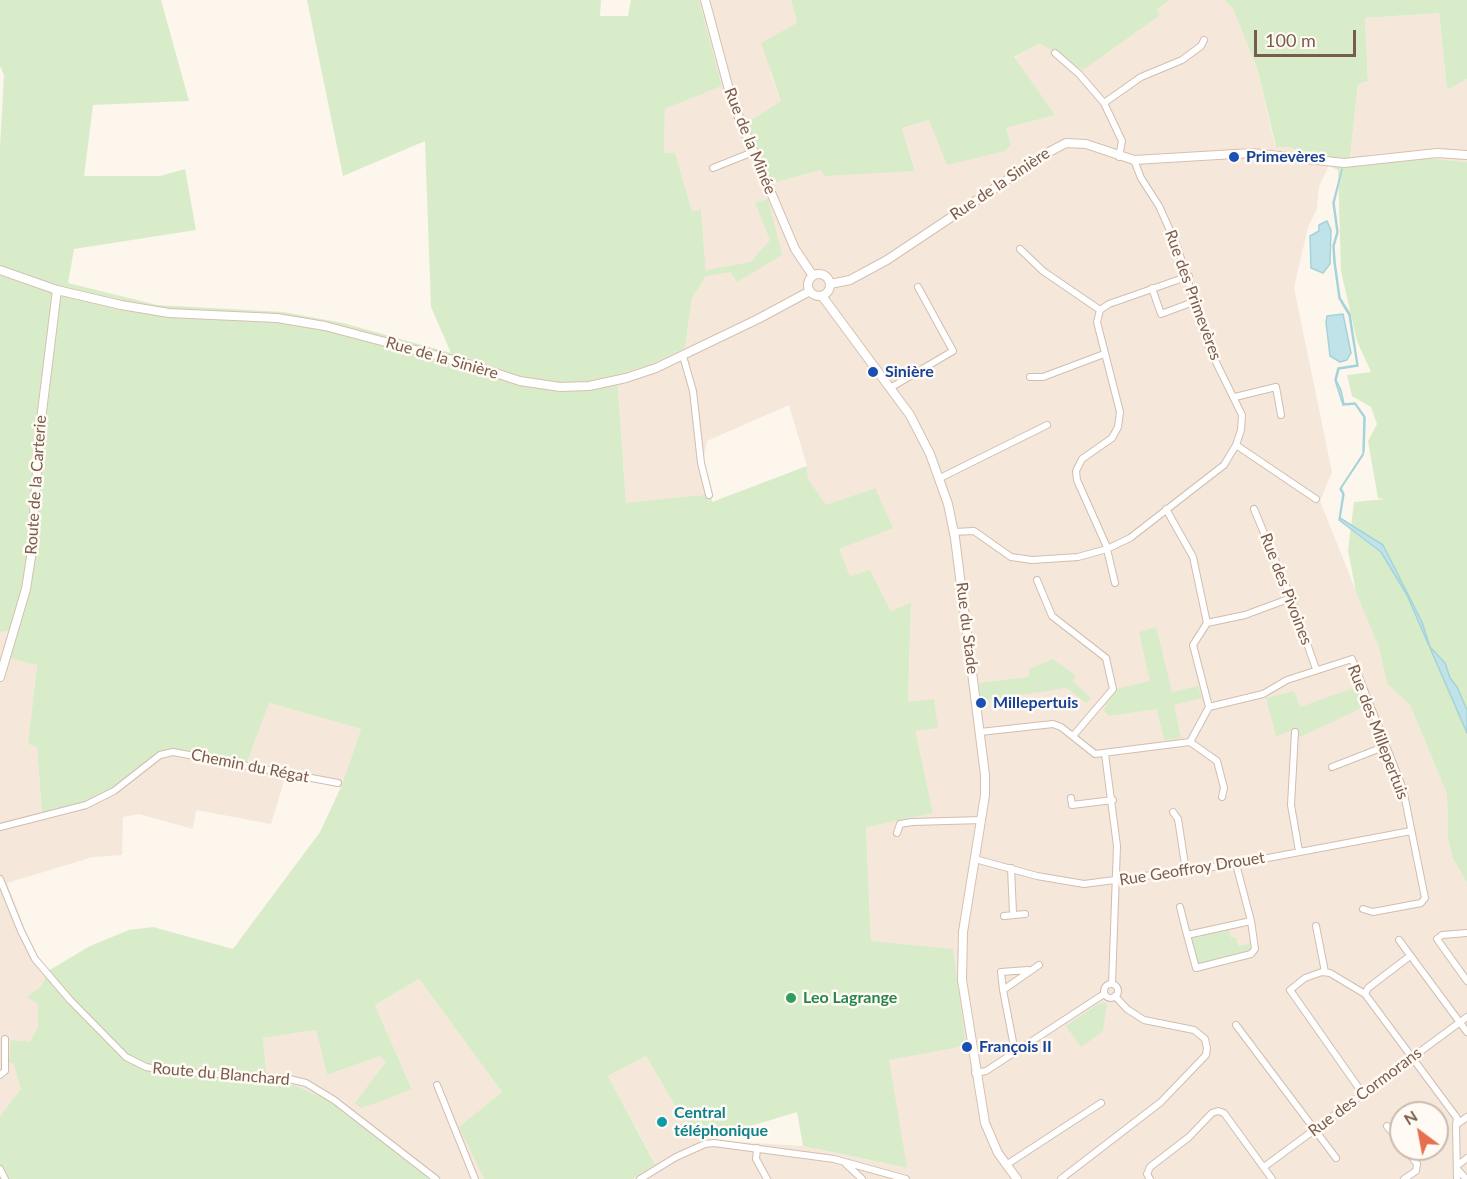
<!DOCTYPE html>
<meta charset="utf-8">
<style>
body{margin:0}
#map{position:relative;width:1467px;height:1179px;overflow:hidden;background:#fdf6ec;font-family:Lato,sans-serif}
canvas{display:block}
.north{position:absolute;left:1389px;top:1101px;width:60px;height:60px;box-sizing:border-box;background:#fffaf3;border:2px solid #cabbb1;border-radius:50%;rotate:328deg;font-size:16px;font-weight:700;line-height:24px;text-align:center;color:#7a5c4d}
.north::after{content:'';display:block;margin:auto;width:21px;height:27px;background:#e76f51;clip-path:polygon(50% 0,100% 100%,50% 72%,0 100%)}
.scale{position:absolute;left:1254px;top:30px;width:102px;height:27px;box-sizing:border-box;border:3px solid #7a5c4d;border-top:0;padding-left:8px;font-size:18px;line-height:21px;white-space:nowrap;color:#7a5c4d;-webkit-text-stroke:4px #fffaf3;paint-order:stroke}
</style>
<div id="map">
<canvas width="1467" height="1179"></canvas>
<div class="north">N</div>
<div class="scale">100 m</div>
</div>
<script>
const ctx = document.querySelector('canvas').getContext('2d');
ctx.lineJoin = 'round';
function fillPath(path, color) { ctx.fillStyle = color; ctx.fill(path, 'evenodd'); }
const shape = rows => new Path2D(rows.map(r => 'M' + r).join(''));
function stroke(path, color, width, dash) { ctx.strokeStyle = color; ctx.lineWidth = width; ctx.lineCap = dash ? 'butt' : 'round'; ctx.setLineDash(dash || []); ctx.stroke(path); }
function write(font, color, halo, rows, align = 'center') {
  ctx.font = font + ' Lato,sans-serif'; ctx.lineWidth = 5; ctx.setLineDash([]); ctx.textBaseline = 'middle'; ctx.strokeStyle = halo; ctx.fillStyle = color; for (const [text, x, y, turn = 0] of rows) {
    ctx.save(); ctx.translate(x, y); ctx.rotate((+turn || 0) * Math.PI / 180); ctx.textAlign = isNaN(turn) ? turn : align; if (halo) ctx.strokeText(text, 0, 0); ctx.fillText(text, 0, 0); ctx.restore();
  }
}
fillPath(shape([
 [699,0,791,0,797,23,770,72,781,101,771,184,821,170,915,170,902,128,929,120,1011,145,1005,128,1054,115,1014,58,1040,42,1160,15,1157,9,1170,0,1225,0,1233,9,1258,71,1275,146,1289,147,1329,166,1319,186,1317,209,1308,227,1294,288,1332,472,1320,501,1379,648,1387,684,1410,705,1447,794,1448,838,1452,857,1467,883,1467,1179,632,1179,655,1163,608,1076,646,1056,680,1114,705,1140,803,1146,906,1168,888,1060,966,1046,871,941,866,827,915,730,937,727,908,702,911,604,891,611,870,570,850,576,838,549,874,488,826,506,808,479,807,466,789,405,707,441,703,461,711,494,626,504,617,375,650,365,685,348,692,298,706,276,701,210,692,212,675,153,664,153,665,109,722,86],
 [1401,1113,1437,1113,1437,1149,1401,1149],
 [1439,13,1447,90,1467,79,1467,162,1387,154,1350,158,1358,84,1368,81,1365,18],
 [12,631,37,665,28,744,37,747,42,813,158,755,174,751,193,752,269,703,361,729,341,787,285,778,271,824,196,810,193,829,139,814,123,817,122,855,93,857,7,883,32,947,48,971,38,1004,38,1027,30,1043,11,1040,21,1089,0,1116,0,632],
 [419,979,502,1092,460,1127,484,1179,431,1179,326,1099,294,1085,267,1081,263,1038,316,1030,327,1075,380,1056,386,1061,361,1108,412,1088,375,1005]
]), '#f5e8da');
fillPath(shape([
 [0,0,161,0,189,101,93,105,84,176,160,176,185,169,196,230,74,249,68,283,157,305,283,312,343,323,451,353,431,307,425,141,343,176,307,0,601,0,600,16,628,16,631,0,699,0,722,86,665,109,664,153,675,153,692,211,701,210,706,273,707,270,751,262,770,240,755,203,768,199,782,255,737,282,731,272,706,276,692,298,685,348,650,365,617,375,626,503,711,494,712,502,807,466,808,479,826,505,875,488,893,528,839,549,850,576,870,570,891,611,911,603,908,702,934,699,938,728,915,731,933,813,866,827,871,941,953,949,966,1046,889,1060,907,1168,803,1146,797,1112,705,1140,680,1114,646,1056,608,1076,655,1164,632,1179,484,1179,459,1127,502,1092,419,979,375,1005,412,1089,379,1102,361,1108,355,1103,386,1062,380,1056,327,1075,316,1030,263,1038,267,1081,294,1085,326,1099,431,1179,0,1179,0,1116,21,1089,14,1064,9,1062,11,1040,30,1042,38,1027,38,1004,27,997,42,986,48,971,90,946,129,930,153,927,233,949,320,832,341,787,361,729,269,703,247,762,174,751,158,755,105,794,84,803,42,814,37,747,28,744,37,665,10,658,11,631,0,632,0,148,4,75,0,66],
 [791,0,1170,0,1157,9,1160,15,1083,70,1040,43,1014,57,1055,115,1006,128,1011,145,1005,151,947,165,929,120,902,128,915,171,824,176,821,170,771,184,745,124,781,101,761,43,797,23],
 [1225,0,1467,0,1467,79,1447,90,1439,13,1365,18,1368,81,1358,84,1350,158,1387,154,1467,162,1467,883,1452,857,1448,838,1447,794,1410,705,1387,684,1379,648,1356,592,1348,550,1354,502,1385,499,1378,498,1368,441,1377,424,1371,407,1352,396,1347,375,1371,372,1357,341,1341,271,1338,170,1289,147,1276,147,1258,71,1233,9],
 [1156,627,1172,692,1198,686,1202,698,1174,705,1181,738,1164,740,1157,709,1109,716,1103,710,1107,706,1103,703,1116,689,1150,681,1139,632],
 [1053,659,1076,676,1072,681,1091,698,1086,703,1067,688,980,701,979,683,1029,677,1029,669],
 [1359,686,1366,706,1298,738,1297,729,1276,736,1266,698,1294,691,1300,707],
 [1229,928,1231,938,1235,937,1239,946,1249,944,1250,939,1253,947,1249,952,1199,964,1195,962,1190,942,1193,936],
 [1107,1003,1103,1031,1081,1047,1066,1026,1098,1004]
]), '#d8ecc9');
const water = shape([
 [1342,169,1334,203,1338,232,1334,246,1335,262,1340,298,1350,314,1358,366,1339,369,1336,380,1341,390,1344,404,1355,403,1365,417,1365,420,1364,450,1363,455,1341,488,1344,494,1340,518,1383,545,1422,622,1430,647,1445,663,1450,678,1457,687,1467,710,1467,733,1407,595,1381,552,1339,520,1343,494,1340,489,1363,454,1364,417,1355,404,1343,405,1335,380,1338,368,1357,365,1349,315,1339,298,1334,262,1333,246,1337,232,1333,203,1342,169],
 [1327,221,1331,230,1330,264,1323,273,1311,268,1310,236,1319,231,1319,225,1327,221],
 [1343,314,1351,353,1347,360,1340,362,1330,356,1326,322,1327,316,1343,314]
]);
fillPath(water, '#bfe3e8');
stroke(water, '#a5d3da', 1.5);
const street = shape([
 [1055,53,1079,74,1104,103,1122,141,1119,157],
 [1104,103,1141,77,1182,60,1201,46,1204,40],
 [713,168,753,152],
 [1020,249,1043,271,1100,310],
 [1152,288,1161,314,1196,301],
 [683,356,693,391,701,463,709,495],
 [1030,377,1043,377,1104,354],
 [890,388,953,351,918,287],
 [1235,397,1276,387,1281,415],
 [1236,445,1316,499],
 [940,478,1047,425],
 [1166,509,1193,557,1207,623,1193,645,1209,707],
 [1254,509,1291,598,1316,669],
 [954,532,974,531,1011,557,1032,560,1078,557,1107,549,1130,538,1224,465,1236,445,1241,430,1242,415,1209,348,1177,246,1159,206,1141,178,1134,160],
 [1037,580,1052,616,1106,658,1113,689,1073,736],
 [1115,583,1106,545,1077,480,1076,471,1082,459,1112,438,1118,427,1120,412,1097,322,1100,310,1109,304,1189,276],
 [1207,623,1245,615,1291,598],
 [980,732,1053,724,1061,727,1095,754,1190,742,1209,707,1263,694,1287,680,1352,659,1403,789,1425,898,1421,903,1373,912,1363,909],
 [1295,732,1291,805,1299,851],
 [1190,742,1217,761,1224,788,1222,797],
 [1105,754,1117,846,1112,984],
 [1332,767,1386,746],
 [1071,798,1072,805,1113,800],
 [1173,812,1178,819,1186,871],
 [0,827,86,805,114,791,160,755,173,752,338,783],
 [897,833,900,824,912,822,982,820],
 [975,859,1037,876,1084,884,1236,864,1411,831],
 [1236,864,1251,921,1255,949,1251,954,1196,968,1187,935,1251,921],
 [1011,868,1013,913],
 [0,879,21,931,35,959,70,1000,126,1057,146,1067,167,1071,285,1078,306,1083,334,1100,436,1179],
 [1180,907,1187,935],
 [1004,916,1025,914],
 [1316,926,1325,972],
 [1467,933,1442,935,1437,939,1467,981],
 [1399,940,1467,1032],
 '1104 991a7 7 0 1 1 14 0a7 7 0 1 1-14 0Z',
 [1003,990,1001,972,1028,970],
 [1365,994,1368,988,1410,956],
 [1236,1025,1336,1158],
 [1015,1052,1003,990,1039,965],
 [975,1073,986,1071,1104,994],
 [0,1075,5,1071,5,1039],
 [437,1085,475,1179],
 [1363,1094,1290,990,1305,978,1322,972,1330,973,1365,994,1457,1118,1456,1125],
 [1387,1126,1401,1143],
 [757,1148,756,1159,767,1179],
 [846,1164,862,1179],
 [1006,1165,1101,1103],
 [1457,1166,1467,1158],
 [1264,1167,1467,1017],
 [0,1169,5,1179],
 [1458,1170,1466,1179],
 [640,1179,676,1157,705,1144,714,1143,834,1159,906,1179],
 [1061,1179,1161,1102,1206,1055,1207,1048,1205,1039,1194,1030,1144,1020,1127,1009,1115,996],
 [1150,1179,1147,1174,1150,1167,1189,1137,1212,1113,1218,1111,1224,1113,1272,1179],
 [1404,1179,1416,1171,1417,1164,1406,1149],
 [1457,1179,1456,1125,1467,1117]
]);
const secondary = shape([
 [705,0,732,101,795,249,813,276],
 [0,270,57,290,121,305,169,313,277,318,325,326,468,364,520,381,560,387,589,386,626,378,656,368,758,319,810,291],
 '808 285a11 11 0 1 1 22 0a11 11 0 1 1-22 0Z',
 [830,284,850,280,887,260,1049,152,1066,143,1086,144,1134,160,1252,153,1344,163,1437,153,1467,155],
 [822,296,910,415,930,454,948,504,955,538,985,775,985,795,963,932,962,980,985,1123,998,1153,1017,1179],
 [0,677,26,589,31,557,40,428,57,290]
]);
stroke(street, '#d1beb0', 8);
stroke(secondary, '#d6c0b0', 10);
stroke(street, '#fff', 6);
stroke(secondary, '#fff', 8);
for (const [x, y, r, color] of [
 [1234,157,6,"#1a4fb4"],
 [873,372,6,"#1a4fb4"],
 [981,703,6,"#1a4fb4"],
 [791,998,6,"#2e9e5b"],
 [967,1047,6,"#1a4fb4"],
 [662,1122,6,"#0f9aa8"]
]) { const dot = new Path2D(); dot.arc(x, y, r, 0, 2 * Math.PI); ctx.fillStyle = color; ctx.fill(dot); stroke(dot, '#fffaf3', 2); }
write('16px', '#7a5c4d', '#fffaf3', [
 ["Rue de la Minée",750,141,68],
 ["Rue de la Sinière",1000,184,-34],
 ["Rue des Primevères",1193,295,70],
 ["Rue de la Sinière",442,358,16],
 ["Route de la Carterie",36,485,-86],
 ["Rue des Pivoines",1286,589,69],
 ["Rue du Stade",967,628,83],
 ["Rue des Millepertuis",1378,732,69],
 ["Chemin du Régat",250,766,11],
 ["Rue Geoffroy Drouet",1192,869,-9],
 ["Route du Blanchard",221,1074,5],
 ["Rue des Cormorans",1365,1092,-37]
]);
write('bold 16px', '#164399', '#fffaf3', [
 ["Primevères",1246,157],
 ["Sinière",885,372],
 ["Millepertuis",993,703],
 ["François II",979,1047]
], 'left');
write('bold 16px', '#27864d', '#fffaf3', [
 ["Leo Lagrange",803,998]
], 'left');
write('bold 16px', '#0d838f', '#fffaf3', [
 ["Central",674,1113],
 ["téléphonique",674,1131]
], 'left');
</script>
